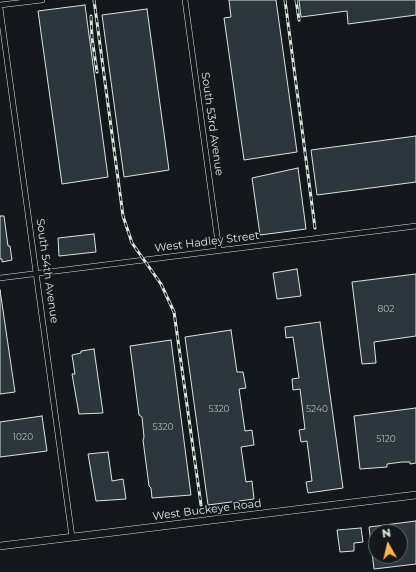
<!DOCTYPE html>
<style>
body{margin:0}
#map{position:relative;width:416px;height:572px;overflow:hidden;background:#14181c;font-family:Montserrat,sans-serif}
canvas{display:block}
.north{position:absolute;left:368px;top:524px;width:40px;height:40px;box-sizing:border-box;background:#14181c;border:1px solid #626a69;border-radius:50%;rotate:352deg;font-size:11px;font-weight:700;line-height:16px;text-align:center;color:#d8e6dc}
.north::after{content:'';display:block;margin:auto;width:14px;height:18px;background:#ffb74d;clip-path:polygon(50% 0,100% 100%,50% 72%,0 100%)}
</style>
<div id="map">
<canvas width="416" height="572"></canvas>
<div class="north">N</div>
</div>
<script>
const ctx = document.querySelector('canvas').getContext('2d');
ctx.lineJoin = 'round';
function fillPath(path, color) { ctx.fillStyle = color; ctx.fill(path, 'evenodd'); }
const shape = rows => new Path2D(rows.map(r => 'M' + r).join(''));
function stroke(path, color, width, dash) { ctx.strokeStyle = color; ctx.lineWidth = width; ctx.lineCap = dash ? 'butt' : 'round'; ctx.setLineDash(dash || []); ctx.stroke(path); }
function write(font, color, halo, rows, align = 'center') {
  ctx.font = font + ' Montserrat,sans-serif'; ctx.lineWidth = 3; ctx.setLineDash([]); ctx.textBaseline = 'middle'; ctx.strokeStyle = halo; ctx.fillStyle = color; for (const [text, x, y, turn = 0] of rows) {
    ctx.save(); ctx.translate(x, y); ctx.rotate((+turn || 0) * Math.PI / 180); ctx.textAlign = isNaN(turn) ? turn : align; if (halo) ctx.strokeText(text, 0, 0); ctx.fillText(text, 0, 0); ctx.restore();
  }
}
const building = shape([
 [229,0,276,0,297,152,244,160,224,18,231,17,229,0],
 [299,0,416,0,416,15,348,24,347,11,301,17,299,0],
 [85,5,108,177,62,184,38,11,85,5],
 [147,9,169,170,124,177,102,15,147,9],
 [416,136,416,182,317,195,311,150,416,136],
 [298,168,306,229,260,235,252,178,298,168],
 [0,216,4,216,8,246,10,246,12,260,2,262,2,259,0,259,0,216],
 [94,234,96,252,59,256,58,238,94,234],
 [297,269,301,296,277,299,273,273,297,269],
 [416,274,416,336,374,342,376,363,362,364,352,282,416,274],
 [0,290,15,392,0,394,0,290],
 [320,322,343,488,308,493,306,482,312,481,307,441,301,442,299,430,305,429,300,389,293,390,292,379,299,378,293,337,286,338,285,327,320,322],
 [231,330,237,372,243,372,246,388,239,389,245,431,252,430,254,445,241,447,246,482,252,481,254,499,208,505,185,337,231,330],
 [171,340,191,495,152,498,151,488,149,486,143,440,144,437,142,417,139,415,130,346,171,340],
 [94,349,103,413,79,414,72,374,75,374,72,355,81,353,81,351,94,349],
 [416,408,416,463,410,464,410,462,402,462,387,464,387,467,360,469,354,416,416,408],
 [42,416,47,451,0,457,0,422,42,416],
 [108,452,112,481,123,479,126,499,96,501,88,454,108,452],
 [416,521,416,564,374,569,369,527,416,521],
 [376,532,400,532,400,556,376,556,376,532],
 [361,528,363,542,354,543,354,551,340,552,337,530,361,528]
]);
fillPath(building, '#2c363c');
stroke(building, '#d8e6dc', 1);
const minor = shape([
 [185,0,219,250],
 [0,5,42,0],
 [0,8,72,537],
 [0,278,416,226]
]);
const secondary = shape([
 [0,546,416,495]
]);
stroke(minor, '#d8e6dc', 6);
stroke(secondary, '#d8e6dc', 8);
stroke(minor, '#14181c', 5);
stroke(secondary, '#14181c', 7);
const rail = shape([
 [94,0,123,216,132,243,161,284,174,312,201,505],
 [285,0,315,228],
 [296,0,299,20],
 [91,16,92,38,97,72]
]);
stroke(rail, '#d8e6dc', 3);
stroke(rail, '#14181c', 1.5, [4.5]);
write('9px', '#adbab4', null, [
 ["802",386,309],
 ["5320",219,409],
 ["5240",317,409],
 ["5320",163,427],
 ["1020",23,437],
 ["5120",386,439]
]);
write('11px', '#d8e6dc', '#14181c', [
 ["South 53rd Avenue",212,124,82],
 ["West Hadley Street",207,242,-7],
 ["South 54th Avenue",47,271,82],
 ["West Buckeye Road",207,510,-7]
]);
</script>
